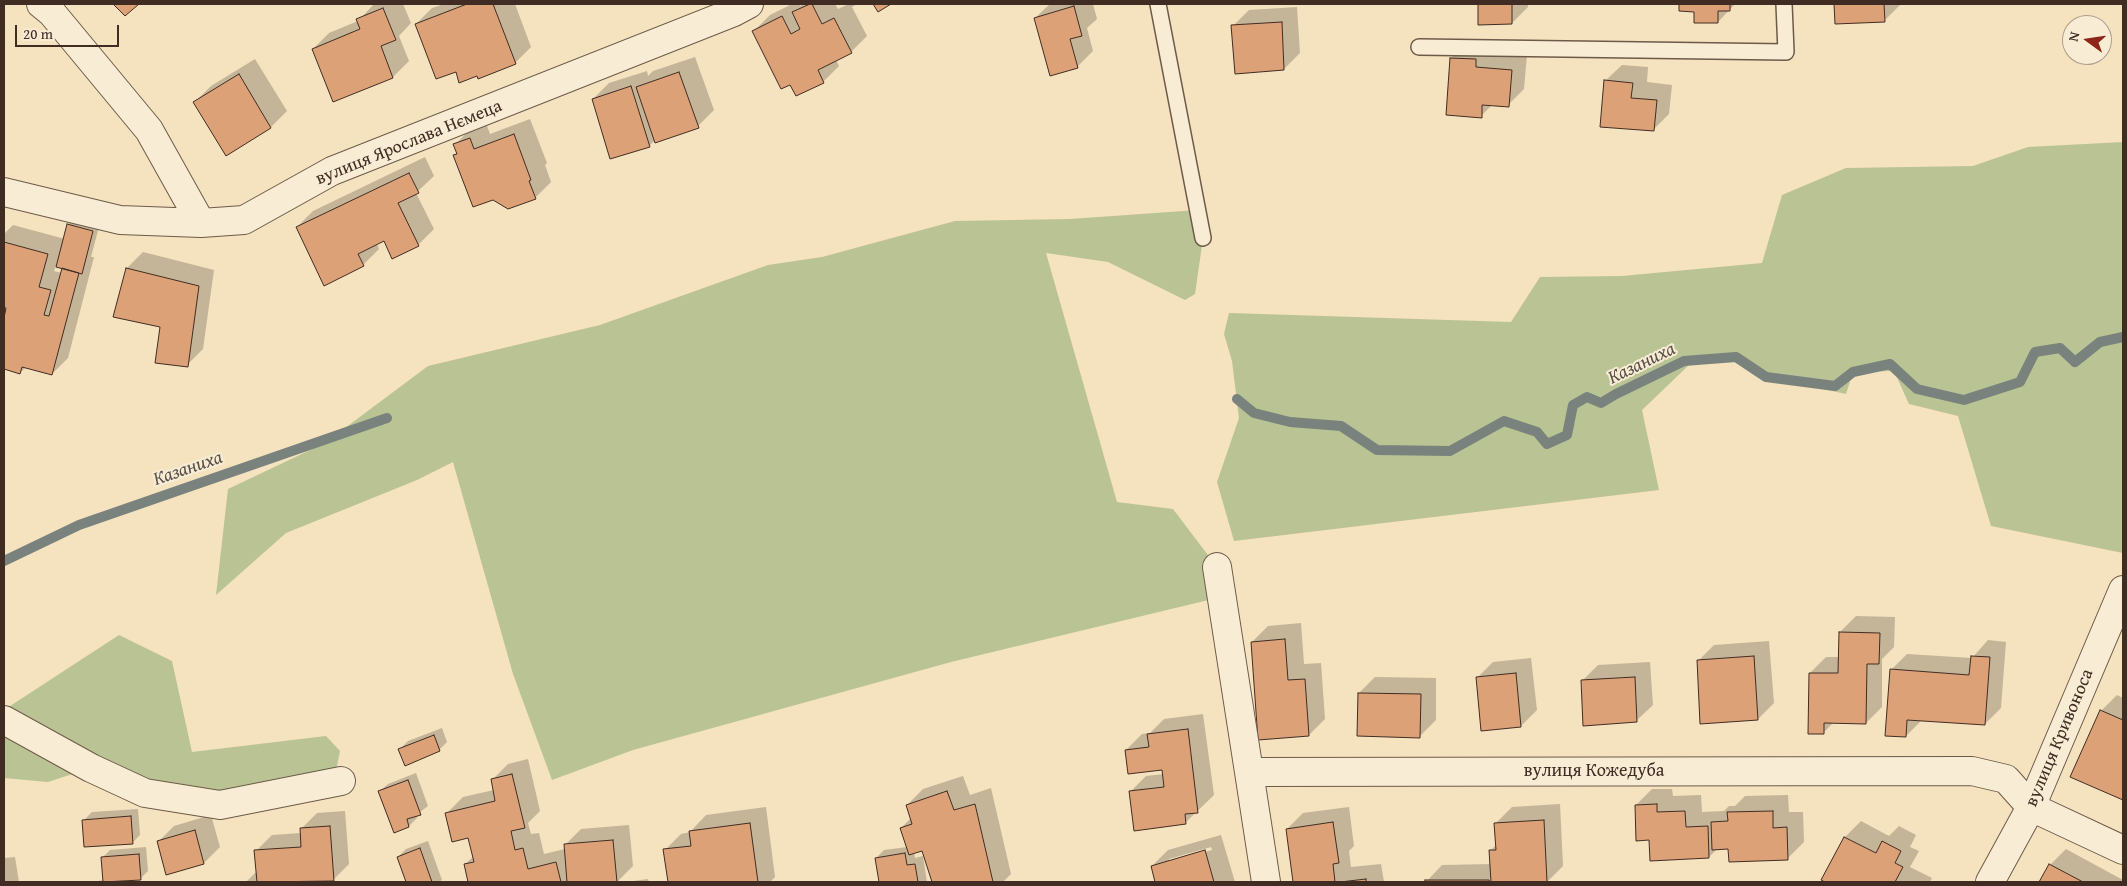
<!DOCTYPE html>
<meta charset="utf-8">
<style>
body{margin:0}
#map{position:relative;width:2127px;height:886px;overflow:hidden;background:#f5e2be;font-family:"Gentium Book Plus",serif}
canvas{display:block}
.frame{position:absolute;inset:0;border:5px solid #402c23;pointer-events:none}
.north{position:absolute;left:2062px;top:15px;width:50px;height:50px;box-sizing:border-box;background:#f8ecd5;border:1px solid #ae9f8e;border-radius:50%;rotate:284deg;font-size:14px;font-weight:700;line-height:20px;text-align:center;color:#402c23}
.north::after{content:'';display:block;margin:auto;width:18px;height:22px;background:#8f2418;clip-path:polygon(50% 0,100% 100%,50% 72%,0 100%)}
.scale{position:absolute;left:15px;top:25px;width:104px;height:22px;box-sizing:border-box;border:2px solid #402c23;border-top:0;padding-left:6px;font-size:15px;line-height:18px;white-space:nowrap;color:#402c23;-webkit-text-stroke:4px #f8ecd5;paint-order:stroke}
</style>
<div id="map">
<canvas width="2127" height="886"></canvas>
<div class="frame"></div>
<div class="north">N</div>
<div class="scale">20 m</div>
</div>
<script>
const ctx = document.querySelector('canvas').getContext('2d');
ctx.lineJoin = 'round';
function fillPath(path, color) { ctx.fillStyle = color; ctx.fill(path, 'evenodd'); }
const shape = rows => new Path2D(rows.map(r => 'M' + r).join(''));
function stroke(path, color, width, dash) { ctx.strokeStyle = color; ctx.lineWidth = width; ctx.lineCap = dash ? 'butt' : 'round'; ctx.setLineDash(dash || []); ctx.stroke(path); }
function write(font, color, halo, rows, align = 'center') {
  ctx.font = font + ' "Gentium Book Plus",serif'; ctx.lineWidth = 4; ctx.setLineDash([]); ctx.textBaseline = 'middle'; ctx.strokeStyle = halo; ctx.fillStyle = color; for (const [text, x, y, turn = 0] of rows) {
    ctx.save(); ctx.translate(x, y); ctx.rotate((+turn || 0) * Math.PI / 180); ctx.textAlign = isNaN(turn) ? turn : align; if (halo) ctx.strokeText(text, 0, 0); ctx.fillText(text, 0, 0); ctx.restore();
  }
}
fillPath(shape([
 [2123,142,2123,553,1991,526,1958,416,1909,404,1894,371,1853,372,1846,394,1753,374,1736,357,1689,365,1642,410,1659,490,1234,541,1217,482,1239,418,1232,361,1224,334,1229,313,1511,322,1540,277,1622,276,1762,263,1782,195,1846,168,1973,166,2028,147],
 [1198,210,1203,238,1195,294,1185,300,1108,262,1046,253,1117,502,1173,509,1217,567,1221,597,951,662,633,750,552,780,513,674,453,462,417,480,286,533,216,595,228,489,325,443,428,366,600,325,768,265,822,257,955,221,1070,219],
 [119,635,172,661,192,752,326,736,340,751,335,776,220,805,91,768,48,782,4,778,4,710]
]), '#bac393');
fillPath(shape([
 [374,4,403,4,411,23,399,36,409,61,393,77,313,49,329,33,358,21],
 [444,4,515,4,531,47,515,63,478,75,456,70,416,24,432,8],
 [792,4,799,4,800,6,803,4,835,4,838,9,849,4,857,4,852,7,867,36,851,52,836,60,839,66,823,82,790,83,754,31,770,15],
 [1050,4,1093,4,1097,19,1087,28,1093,51,1077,67,1035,18],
 [1479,4,1528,4,1528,7,1512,23,1479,23],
 [1681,4,1735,4,1718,22,1695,11,1681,10],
 [1835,4,1900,4,1900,5,1884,21,1836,23],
 [1297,7,1300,53,1284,69,1233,26,1249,10],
 [1467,42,1527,55,1524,89,1508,105,1493,104,1481,116,1451,58],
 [695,57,714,110,698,126,655,140,649,146,593,99,609,83,647,71,648,76,653,71],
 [255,59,287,111,271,127,195,102,211,86],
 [1622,65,1648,67,1647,82,1672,85,1669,114,1653,130,1605,81],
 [530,119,547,163,545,165,551,182,535,198,455,155,458,152,455,145,470,129,486,123,490,134],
 [425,157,434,176,416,193,434,229,418,245,385,240,377,244,379,249,363,265,297,227,313,211],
 [76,216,100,223,91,257,94,257,68,358,52,374,26,367,20,373,4,368,4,323,8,307,4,306,4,234,13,225,65,239,68,224],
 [56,266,63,268,62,273,54,271],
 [143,252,214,270,203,349,187,365,127,268],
 [1856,616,1895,617,1894,647,1882,659,1882,707,1866,723,1834,722,1823,733,1810,673,1826,657,1839,657,1840,632],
 [1301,623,1304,664,1321,663,1325,719,1309,735,1252,642,1268,626],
 [1988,640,2006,642,2001,708,1985,724,1922,720,1906,736,1891,670,1907,654,1972,658],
 [1769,641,1774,703,1758,719,1698,661,1714,645],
 [1531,658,1537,710,1521,726,1477,678,1493,662],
 [1650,662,1653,705,1636,721,1582,681,1598,665],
 [1375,677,1436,678,1436,720,1420,736,1359,693],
 [2117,695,2123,698,2123,798,2072,776,2101,711],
 [1203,714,1214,795,1185,823,1130,792,1146,776,1164,774,1163,768,1126,750,1142,734,1150,733,1164,719],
 [442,728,447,742,439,750,400,749,408,741],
 [528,759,540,811,528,823,531,834,539,833,544,854,565,849,565,845,581,829,629,825,633,866,617,882,470,882,465,864,474,856,469,837,447,813,463,797,494,790,492,780,508,764],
 [416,773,428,806,416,815,417,818,409,826,394,831,380,791,388,784],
 [963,776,970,795,991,788,1011,874,1003,882,933,882,923,850,914,852,915,858,923,856,927,882,880,882,876,858,884,850,907,847,901,828,911,818,907,805,923,789],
 [1652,789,1672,789,1673,796,1701,795,1702,812,1724,811,1729,806,1735,806,1745,796,1788,795,1789,812,1803,812,1804,842,1788,858,1730,848,1718,848,1709,857,1650,839,1636,805],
 [1560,804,1563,866,1547,882,1426,882,1442,865,1492,864,1491,850,1497,844,1496,823,1512,807],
 [766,807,775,877,770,882,669,882,665,850,681,834,690,832,706,815],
 [1349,807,1354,846,1349,851,1351,867,1381,864,1384,882,1294,882,1287,829,1303,813],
 [138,809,140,835,132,843,84,820,92,812],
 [345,811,349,864,333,880,246,882,257,871,256,851,272,835,301,833,301,829,317,813],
 [211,815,220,847,204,863,167,873,158,842,174,826],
 [1861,821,1889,836,1899,826,1916,835,1910,847,1919,851,1910,867,1932,878,1930,882,1828,882,1823,880,1845,837],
 [1221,835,1235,882,1157,882,1152,866,1168,850],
 [1211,847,1212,850,1169,862,1169,859],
 [428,841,442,880,439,882,407,882,398,857,406,849],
 [146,847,148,871,140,879,90,882,104,880,102,858,110,850],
 [2066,849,2123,880,2123,882,2041,882,2050,865],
 [15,857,19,882,4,882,4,858],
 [648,879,649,882,626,882]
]), '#0003');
stroke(shape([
 [1237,399,1254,413,1290,422,1341,426,1377,450,1450,451,1504,421,1537,432,1547,444,1567,435,1573,405,1587,397,1601,403,1616,394,1684,361,1736,357,1766,377,1835,386,1853,372,1890,364,1917,389,1964,400,2020,382,2035,352,2060,348,2075,362,2100,342,2123,337],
 [4,561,79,525,387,418]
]), '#7a827e', 10);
const building = shape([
 [113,4,139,4,125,16,113,4],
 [467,4,493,4,516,64,478,79,477,76,459,83,456,72,436,79,415,24,467,4],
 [810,4,812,4,822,24,834,18,852,53,818,70,824,83,796,96,790,85,781,89,752,31,782,16,791,34,800,29,792,12,810,4],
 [873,4,891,4,878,12,873,4],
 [1478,4,1512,4,1512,24,1478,25,1478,4],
 [1679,4,1730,4,1730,11,1718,11,1718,23,1694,23,1694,12,1679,11,1679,4],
 [1834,4,1884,4,1885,22,1835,24,1834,4],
 [1074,6,1082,36,1070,39,1078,68,1050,76,1034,18,1074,6],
 [383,8,396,40,381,46,393,78,333,102,312,49,360,29,356,19,383,8],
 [1282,22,1284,70,1235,74,1231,25,1282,22],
 [1450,58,1476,59,1476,67,1512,70,1509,107,1482,105,1482,118,1446,115,1450,58],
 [679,72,699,128,655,143,636,87,679,72],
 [239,74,271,128,226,156,193,102,239,74],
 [1604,80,1633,83,1631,98,1657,100,1654,131,1600,127,1604,80],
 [631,86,650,147,610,159,592,99,631,86],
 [514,134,531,180,529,181,536,199,508,209,493,200,473,207,453,155,457,154,453,144,470,138,474,149,514,134],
 [409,173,419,193,398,203,419,246,392,259,384,241,358,254,364,266,324,286,296,227,409,173],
 [67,224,93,231,82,274,56,267,67,224],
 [4,242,48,254,39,287,51,290,44,315,49,316,62,268,79,273,52,375,22,367,20,374,4,369,4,318,6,308,4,307,4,242],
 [126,268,199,286,188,367,155,363,160,327,113,317,126,268],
 [1839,632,1880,633,1879,664,1867,664,1866,724,1824,723,1824,734,1808,734,1809,673,1838,673,1839,632],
 [1285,639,1288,680,1305,679,1309,736,1258,740,1251,642,1285,639],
 [1754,656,1758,720,1700,724,1697,660,1754,656],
 [1971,656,1990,657,1985,725,1907,720,1906,737,1885,736,1890,669,1969,675,1971,656],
 [1516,673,1521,727,1481,731,1476,677,1516,673],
 [1635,677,1637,722,1583,726,1581,680,1635,677],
 [1358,693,1421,694,1420,738,1357,736,1358,693],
 [2100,710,2123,720,2123,800,2070,777,2100,710],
 [1188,729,1198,813,1185,814,1186,824,1134,831,1129,791,1164,787,1162,770,1128,774,1125,750,1149,747,1147,734,1188,729],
 [434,735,440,751,405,766,398,749,434,735],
 [512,774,525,828,511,831,515,850,523,848,528,869,556,862,561,882,468,882,464,864,474,862,468,838,452,842,445,813,495,801,491,779,512,774],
 [408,780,421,815,407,819,409,827,394,833,378,791,408,780],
 [947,791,954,810,975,804,993,882,932,882,922,851,909,855,900,828,912,824,906,805,947,791],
 [1657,804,1657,812,1685,811,1686,827,1708,826,1709,858,1650,861,1649,840,1636,841,1635,805,1657,804],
 [1773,811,1773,828,1787,827,1788,860,1729,862,1728,849,1712,850,1711,822,1728,821,1727,812,1773,811],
 [131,816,133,844,84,847,82,820,131,816],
 [1544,820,1547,882,1491,882,1489,850,1496,850,1494,823,1544,820],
 [1333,822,1339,863,1333,864,1335,882,1293,882,1286,829,1333,822],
 [750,823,758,882,668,882,663,849,691,846,689,831,750,823],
 [330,826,334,881,257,882,254,850,301,847,300,828,330,826],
 [195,830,204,864,166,875,157,841,195,830],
 [1844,837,1876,853,1882,841,1901,851,1895,863,1903,867,1895,882,1825,882,1821,880,1844,837],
 [613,840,617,882,567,882,564,844,613,840],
 [420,848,432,882,406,882,397,857,420,848],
 [1205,850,1214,882,1155,882,1151,866,1205,850],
 [905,853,907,865,915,864,918,882,879,882,875,858,905,853],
 [139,854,141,880,103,882,101,857,139,854],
 [2049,864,2083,882,2039,882,2049,864],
 [1366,879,1366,882,1340,882,1366,879],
 [1425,880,1489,880,1489,882,1425,882,1425,880]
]);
fillPath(building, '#dda177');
stroke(building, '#402c23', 1);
const lane = shape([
 [1158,4,1203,238],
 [1419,47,1786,52,1784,4]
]);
const street = shape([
 [41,4,52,13,149,130,201,223],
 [4,192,120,220,201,223,244,220,332,171,734,12,749,4],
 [1217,567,1249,772,1972,771,2006,779,2031,807,2123,850],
 [4,720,91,768,145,793,220,805,341,781],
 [1249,772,1266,882],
 [1990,882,2031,807,2123,590]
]);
stroke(lane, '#6d5a4a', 18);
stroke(street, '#6d5a4a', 30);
stroke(lane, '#f8ecd5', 15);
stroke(street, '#f8ecd5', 28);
write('18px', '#402c23', '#f8ecd5', [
 ["вулиця Ярослава Нємеца",409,143,-22],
 ["вулиця Кривоноса",2060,738,-67],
 ["вулиця Кожедуба",1594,771]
]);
write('italic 19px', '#585049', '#f8ecd5', [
 ["Казаниха",1642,364,-26],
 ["Казаниха",188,469,-19]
]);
</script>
